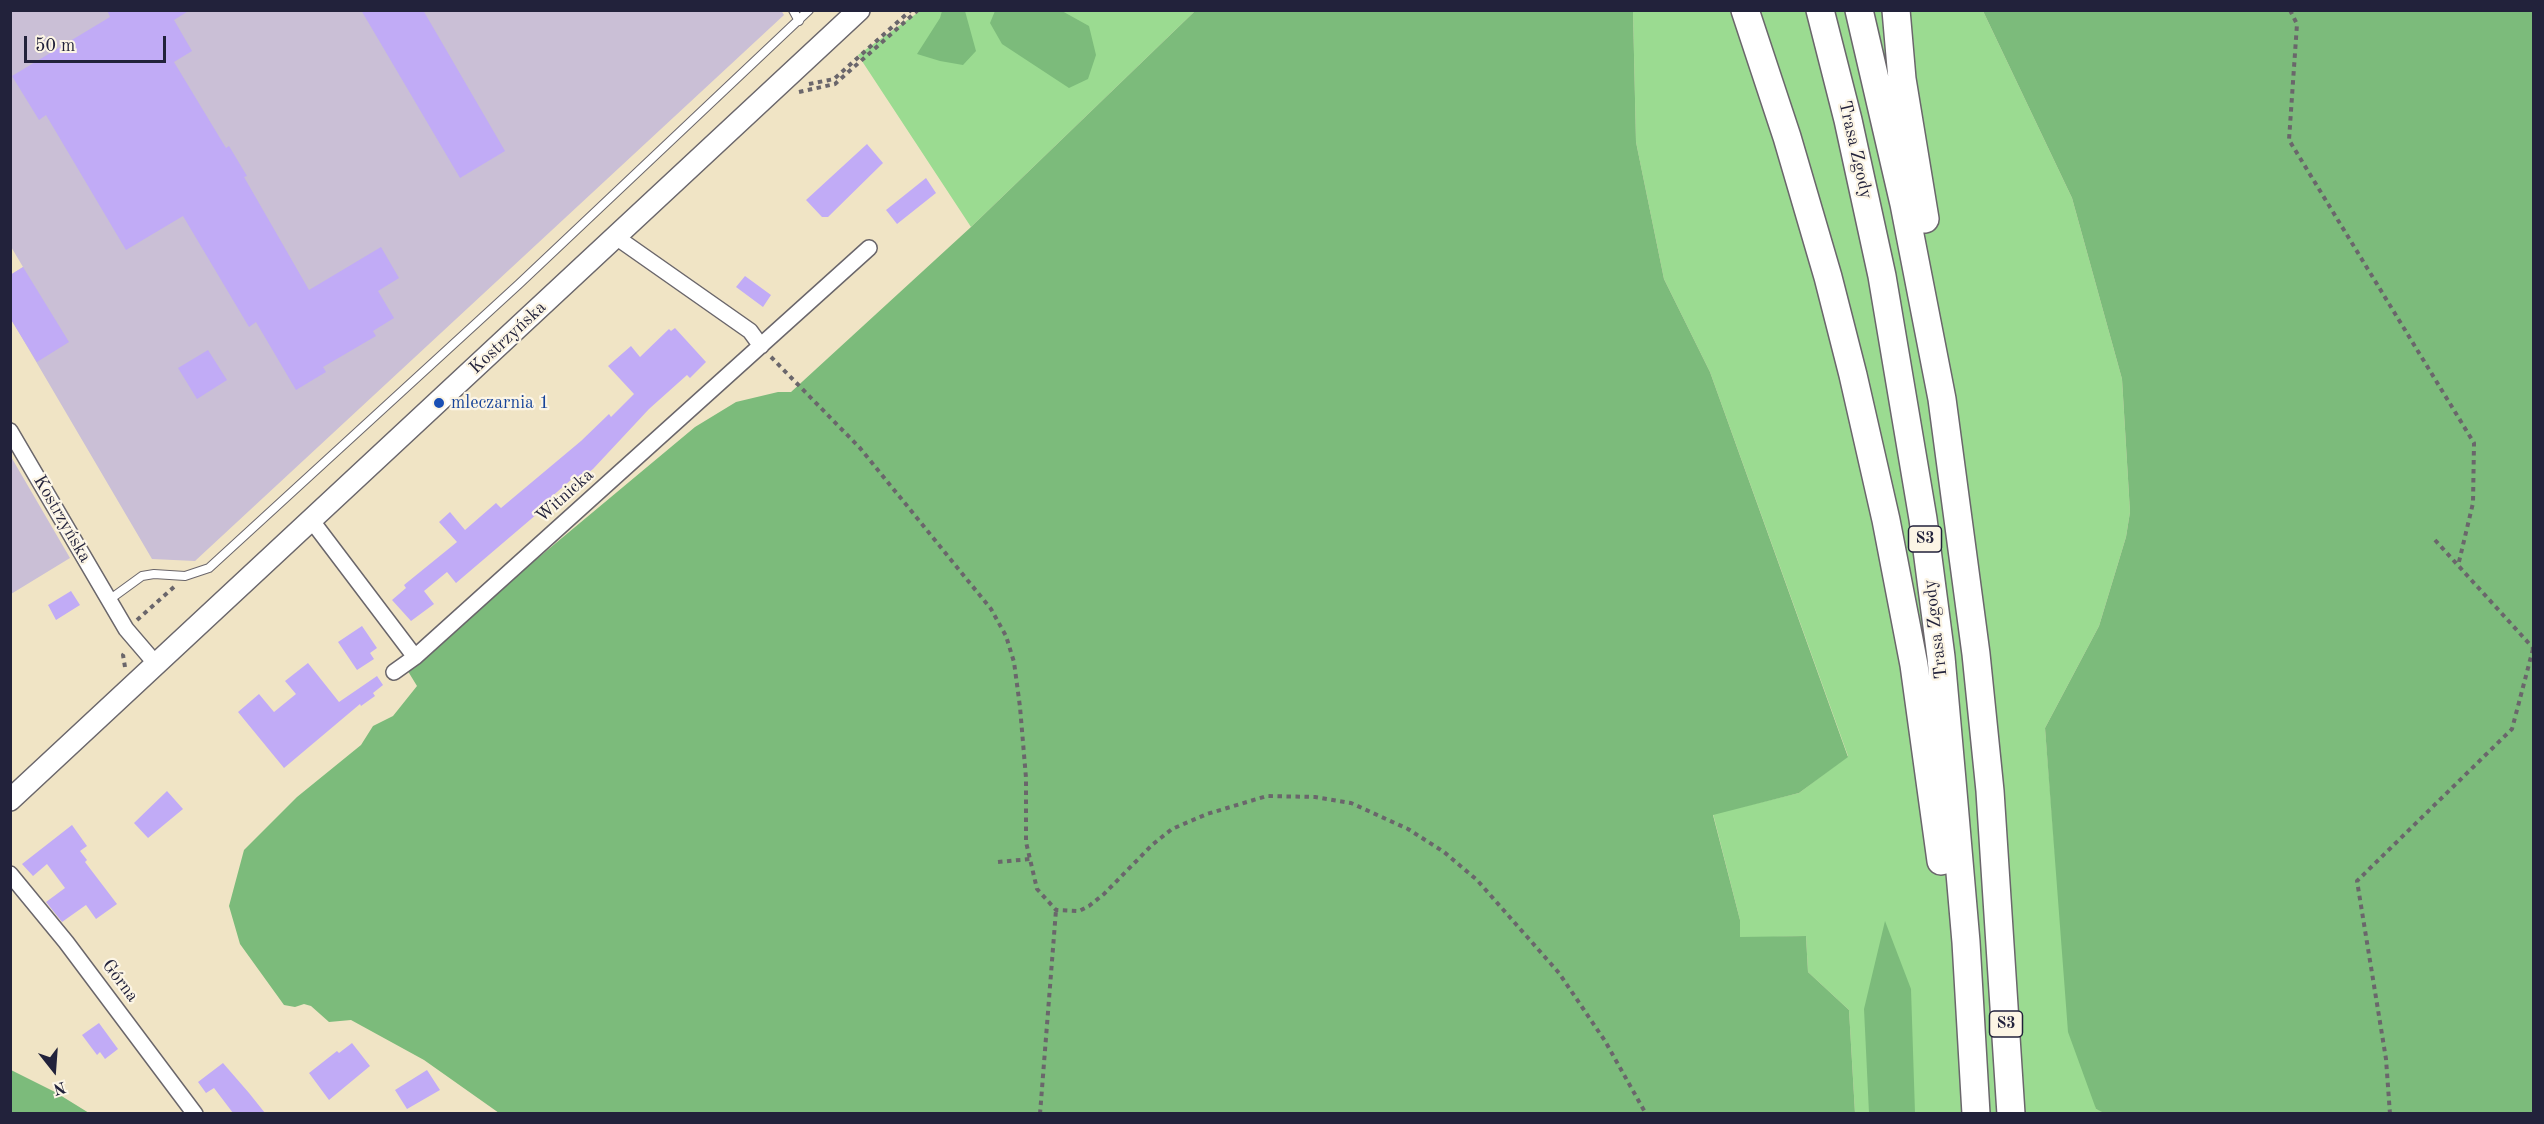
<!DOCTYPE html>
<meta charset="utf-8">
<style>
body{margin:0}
#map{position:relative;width:2544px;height:1124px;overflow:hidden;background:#f0e4c5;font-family:"Old Standard TT",serif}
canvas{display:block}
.frame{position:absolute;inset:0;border:12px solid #22223b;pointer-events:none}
.north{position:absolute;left:24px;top:1040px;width:60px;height:60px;-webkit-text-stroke:4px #fcf5e5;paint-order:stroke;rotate:163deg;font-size:16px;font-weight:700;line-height:24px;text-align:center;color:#22223b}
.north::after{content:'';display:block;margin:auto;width:21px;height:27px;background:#22223b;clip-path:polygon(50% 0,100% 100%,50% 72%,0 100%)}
.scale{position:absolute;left:24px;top:36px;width:142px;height:27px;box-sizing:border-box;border:3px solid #22223b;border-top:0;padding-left:8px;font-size:18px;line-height:21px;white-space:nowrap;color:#22223b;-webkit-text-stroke:4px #fcf5e5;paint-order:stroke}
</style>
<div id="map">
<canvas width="2544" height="1124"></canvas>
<div class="frame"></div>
<div class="north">N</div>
<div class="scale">50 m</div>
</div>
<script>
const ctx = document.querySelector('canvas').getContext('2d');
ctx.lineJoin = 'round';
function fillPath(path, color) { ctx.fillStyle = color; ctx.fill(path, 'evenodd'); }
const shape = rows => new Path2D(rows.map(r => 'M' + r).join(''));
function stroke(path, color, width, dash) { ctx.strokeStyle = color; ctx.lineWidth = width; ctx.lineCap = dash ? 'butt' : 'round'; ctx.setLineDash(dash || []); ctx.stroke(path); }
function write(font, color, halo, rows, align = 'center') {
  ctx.font = font + ' "Old Standard TT",serif'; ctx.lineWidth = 4.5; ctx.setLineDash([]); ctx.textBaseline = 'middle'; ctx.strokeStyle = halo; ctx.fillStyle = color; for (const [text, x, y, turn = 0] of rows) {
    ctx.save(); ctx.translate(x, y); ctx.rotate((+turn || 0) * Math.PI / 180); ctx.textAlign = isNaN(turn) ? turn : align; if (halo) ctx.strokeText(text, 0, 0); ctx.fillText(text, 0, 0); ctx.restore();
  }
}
fillPath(shape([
 [781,10,784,15,195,561,152,559,11,319,11,275,23,267,10,245,10,11],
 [10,455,70,558,11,594,10,594]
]), '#cabfd6');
fillPath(shape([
 [920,11,1195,11,971,227,858,55],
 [1633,11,1983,11,2072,198,2122,379,2130,512,2126,537,2099,626,2045,728,2055,852,2096,1109,2106,1113,1855,1113,1849,1010,1808,972,1806,936,1740,938,1740,920,1713,814,1799,793,1848,756,1710,372,1664,279,1636,142]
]), '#9bdb91');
fillPath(shape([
 [942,11,965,11,976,51,963,65,940,61,917,54,940,18],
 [995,11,1062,11,1089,26,1096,55,1088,79,1069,88,1002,44,990,23],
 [1195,11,1633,11,1636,142,1664,279,1710,372,1848,757,1799,793,1713,815,1740,920,1740,937,1806,936,1808,972,1849,1010,1855,1113,499,1113,424,1060,351,1020,329,1022,311,1006,304,1004,295,1007,284,1005,240,944,229,906,244,850,297,797,361,745,373,726,393,716,417,686,406,668,695,427,736,402,778,392,791,392,971,227],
 [1983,11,2533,11,2533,1113,2106,1114,2096,1109,2068,1032,2045,728,2099,626,2126,537,2130,512,2122,379,2072,198],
 [1885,921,1911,989,1915,1113,1869,1113,1864,1009],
 [11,1070,55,1092,89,1113,11,1113]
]), '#7cbb7b');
fillPath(shape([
 [107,10,190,10,174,20,192,51,174,62,226,148,229,146,247,176,244,177,309,290,381,247,399,278,378,291,394,318,373,331,376,336,323,367,326,372,296,390,256,322,249,327,183,216,126,250,46,115,39,120,12,76,110,17],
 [361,10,423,10,505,151,460,178],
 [867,144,883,163,828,217,822,217,806,200],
 [926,178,936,193,897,224,886,210],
 [23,267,69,342,37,362,10,318,10,275],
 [745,276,771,295,763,307,736,287],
 [675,328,706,362,690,378,687,375,649,409,593,469,575,483,572,479,542,505,544,508,456,583,447,572,424,591,434,604,411,621,392,600,406,588,404,585,457,542,439,522,450,512,465,530,496,503,501,508,581,441,609,414,611,417,634,394,608,366,631,346,640,357,669,329,671,331],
 [208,350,227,380,197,399,178,368],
 [71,591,80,605,56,620,48,605],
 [362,626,377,648,370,653,374,659,357,670,338,642],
 [308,663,339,702,377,676,383,685,373,693,375,696,361,706,360,704,284,768,238,712,259,694,274,712,296,694,285,681],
 [167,791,183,809,148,838,134,823],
 [72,825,87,846,80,851,87,860,85,862,117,904,96,919,86,905,62,922,46,902,65,888,47,864,33,876,22,864],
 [99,1023,118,1049,105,1059,100,1052,97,1055,82,1035],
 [352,1043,370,1066,329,1100,309,1073,337,1051,339,1053],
 [223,1063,249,1093,265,1113,233,1113,214,1088,206,1093,198,1082],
 [427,1070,440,1090,407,1109,395,1090]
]), '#c1abf6');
const lane = shape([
 [793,10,799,21],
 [109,600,142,576,154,574,185,576,209,568,519,284,809,10]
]);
const street = shape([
 [616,237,750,331,761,346],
 [10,431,126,629,156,664],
 [312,521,415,657],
 [394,672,415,657,869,248],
 [10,874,66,942,195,1114]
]);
const secondary = shape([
 [10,800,859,10]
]);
const highway = shape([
 [1745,10,1787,137,1828,277,1853,375,1886,520,1914,665,1941,861],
 [1820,10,1848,120,1882,276,1923,519,1941,657,1953,792,1966,942,1976,1114],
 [1859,10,1904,204,1942,399,1976,654,1990,791,2011,1114],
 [1896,10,1902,79,1925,219]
]);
stroke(lane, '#6a666b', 10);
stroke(street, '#6a666b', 18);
stroke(secondary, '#6a666b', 24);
stroke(highway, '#6a666b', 30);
stroke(shape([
 [2290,10,2297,24,2289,140,2474,443,2473,503,2458,566],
 [809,84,834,79,911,10],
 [799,92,835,84,918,10],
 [771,357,860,448,991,609,1006,636,1014,662,1020,707,1026,778,1026,842,1037,889,1056,910,1079,911,1089,906,1104,894,1152,845,1172,829,1207,814,1267,796,1315,797,1351,803,1408,829,1444,852,1477,880,1559,973,1605,1041,1646,1114],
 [2435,540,2534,649],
 [137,620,174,587],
 [125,667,123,655,126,651],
 [998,862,1030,859],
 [1040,1114,1056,910],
 [2390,1114,2386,1059,2357,881,2512,729,2533,649]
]), '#6a666b', 4, [4.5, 4.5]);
stroke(lane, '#fff', 8);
stroke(street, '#fff', 15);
stroke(secondary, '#fff', 21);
stroke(highway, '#fff', 27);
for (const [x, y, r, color] of [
 [439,403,6,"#1a4fb4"]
]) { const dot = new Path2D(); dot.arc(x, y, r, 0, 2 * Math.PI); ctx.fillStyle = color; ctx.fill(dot); stroke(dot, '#fcf5e5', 2); }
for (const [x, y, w] of [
 [1925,539,33],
 [2006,1024,33]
]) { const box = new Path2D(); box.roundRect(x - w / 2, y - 13, w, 26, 4.5); ctx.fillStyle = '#fcf5e5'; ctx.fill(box); stroke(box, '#22223b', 1.5); }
write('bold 16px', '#22223b', null, [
 ["S3",1925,539],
 ["S3",2006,1024]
]);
write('18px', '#22223b', '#fcf5e5', [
 ["Trasa Zgody",1855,150,77],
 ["Kostrzyńska",508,338,-43],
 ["Witnicka",565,496,-42],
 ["Kostrzyńska",62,519,60],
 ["Trasa Zgody",1936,629,-97],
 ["Górna",120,981,53]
]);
write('18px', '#164399', '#fcf5e5', [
 ["mleczarnia 1",451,403]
], 'left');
</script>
